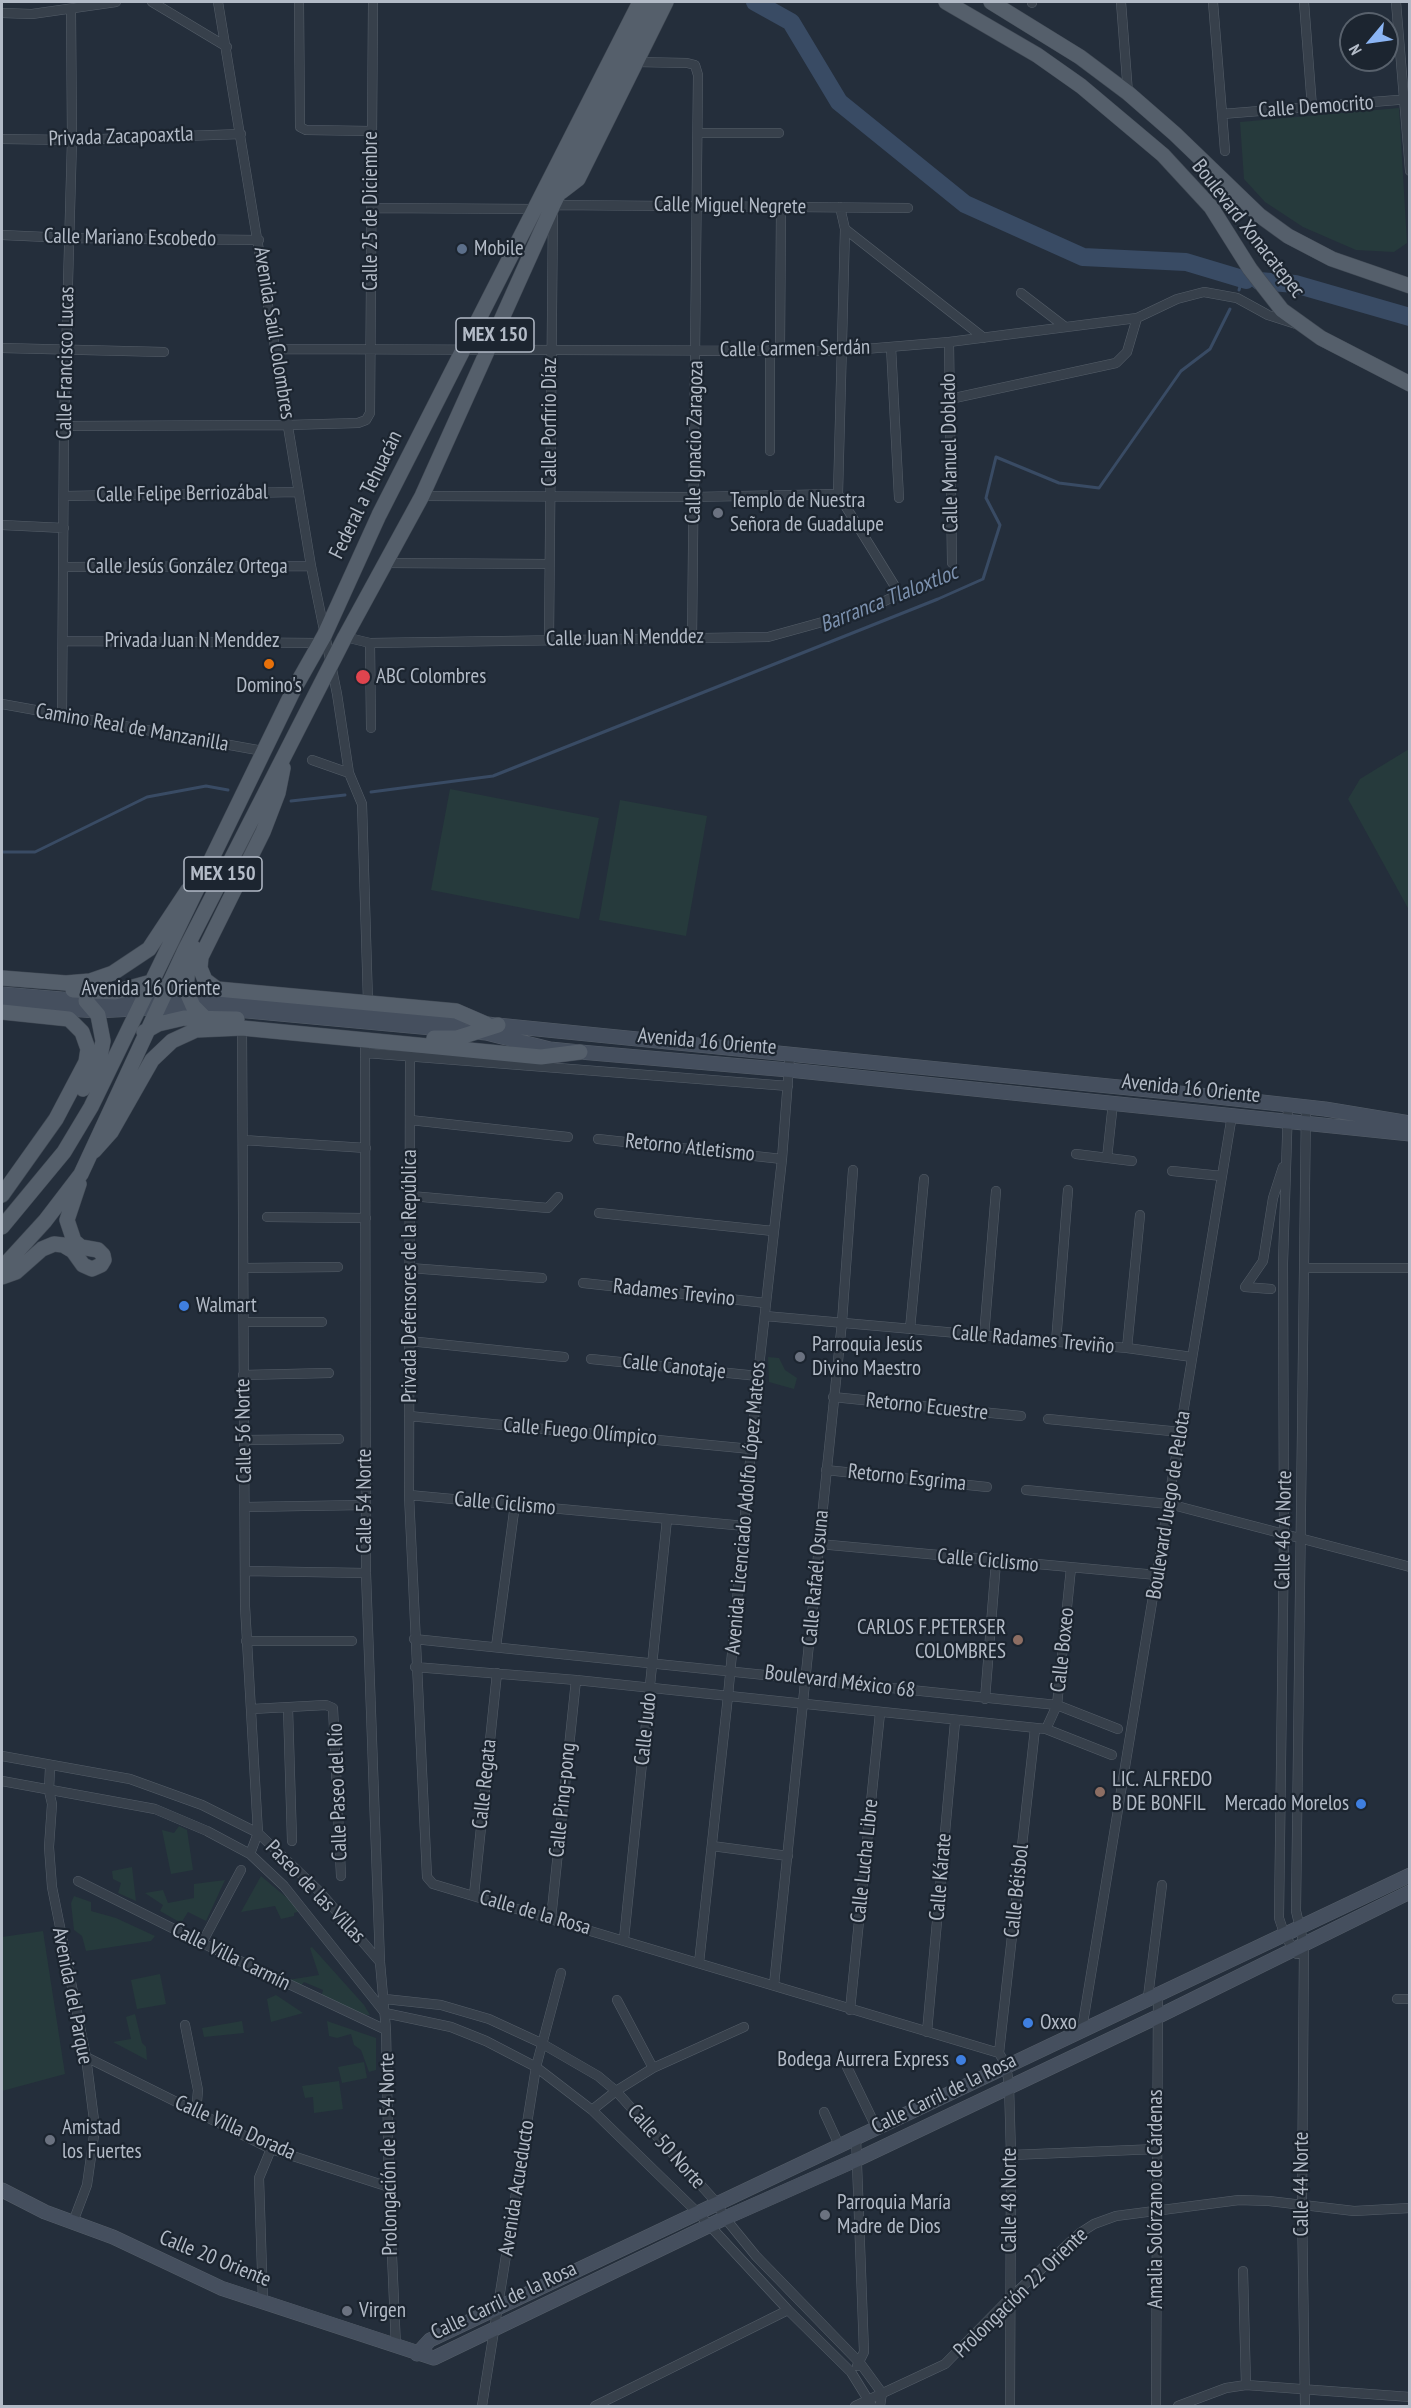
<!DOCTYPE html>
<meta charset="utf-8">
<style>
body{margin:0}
#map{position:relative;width:1411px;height:2408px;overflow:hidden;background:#242e3b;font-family:"PT Sans Narrow",sans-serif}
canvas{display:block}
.frame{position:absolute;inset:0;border:3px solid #b3bbc7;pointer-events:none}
.north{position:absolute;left:1339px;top:12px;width:60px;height:60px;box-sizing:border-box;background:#1c2530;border:2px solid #58616c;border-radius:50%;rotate:241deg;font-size:16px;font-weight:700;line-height:24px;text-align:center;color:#b3bbc7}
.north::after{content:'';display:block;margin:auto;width:21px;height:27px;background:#8bb5f4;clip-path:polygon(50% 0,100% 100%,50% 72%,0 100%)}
</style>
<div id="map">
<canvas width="1411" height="2408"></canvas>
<div class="frame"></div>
<div class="north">N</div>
</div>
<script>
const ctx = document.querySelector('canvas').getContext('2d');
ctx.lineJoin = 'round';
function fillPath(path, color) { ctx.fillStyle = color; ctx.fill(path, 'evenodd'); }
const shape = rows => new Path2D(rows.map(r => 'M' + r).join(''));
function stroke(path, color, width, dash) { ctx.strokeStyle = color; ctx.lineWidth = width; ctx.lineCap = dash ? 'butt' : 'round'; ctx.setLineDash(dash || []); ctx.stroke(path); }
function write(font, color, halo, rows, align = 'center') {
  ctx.font = font + ' "PT Sans Narrow",sans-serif'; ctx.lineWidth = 4.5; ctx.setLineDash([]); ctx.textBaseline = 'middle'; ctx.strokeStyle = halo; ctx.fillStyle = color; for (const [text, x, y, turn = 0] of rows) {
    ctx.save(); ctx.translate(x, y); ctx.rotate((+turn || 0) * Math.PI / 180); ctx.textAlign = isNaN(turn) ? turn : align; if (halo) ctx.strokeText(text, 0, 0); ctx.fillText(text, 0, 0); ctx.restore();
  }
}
fillPath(shape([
 [1399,108,1407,243,1394,252,1356,250,1303,227,1265,202,1244,179,1240,122],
 [1409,749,1409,910,1348,799,1360,779],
 [450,789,599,818,579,919,431,890],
 [620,800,707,816,686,936,599,920],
 [768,1357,779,1358,785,1370,797,1378,794,1389,769,1382],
 [179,1826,187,1830,193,1870,171,1874,162,1830,174,1833],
 [132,1867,136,1901,118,1893,121,1883,113,1879,112,1871],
 [261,1876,299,1908,300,1911,294,1913,294,1916,281,1919,275,1906,241,1912],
 [225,1880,206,1921,188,1912,181,1923,160,1911,163,1905,145,1893,163,1890,168,1903,194,1898,194,1884],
 [74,1896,91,1902,91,1911,116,1918,155,1936,151,1941,86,1951,82,1936,74,1930,71,1903],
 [43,1931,65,2074,2,2091,2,1937],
 [312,1947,364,2005,370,2015,343,2014,321,1998,323,1990,304,1982,300,1987,288,1980,319,1975,310,1948],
 [160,1974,166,2004,137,2009,131,1980],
 [276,1995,303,2013,271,2022,267,1999],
 [135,2014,142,2043,146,2047,147,2060,113,2042,131,2039,126,2017],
 [242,2021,244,2033,204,2037,202,2028],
 [327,2021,376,2038,376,2070,369,2072,361,2050,354,2045,351,2034,337,2038,329,2036],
 [364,2062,367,2078,342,2083,338,2067],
 [339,2081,343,2109,314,2113,313,2097,305,2098,302,2086]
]), '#263a3c');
stroke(shape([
 [1239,290,1242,280],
 [371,792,493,776,938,599,983,579,1000,525,986,498,996,457,1059,483,1099,488,1181,371,1210,349,1230,309],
 [291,801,345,795],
 [2,852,35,852,147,797,206,786,228,790]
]), '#394b64', 3);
stroke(shape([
 [755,2,791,22,839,102,965,204,1083,257,1186,262,1246,280],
 [1259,281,1295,284,1410,317]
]), '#394b64', 18);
const minor = shape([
 [152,2,227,47],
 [218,2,311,566,337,694,349,773,362,804,368,1002],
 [299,2,300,127,306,130,371,131],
 [1032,2,1032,3],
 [1121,2,1128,93],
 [1213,2,1225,151],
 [1304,2,1312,107],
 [1396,2,1410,171],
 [2,13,32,14,116,2],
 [636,62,687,63,695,65,698,75,692,640],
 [1222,114,1410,99],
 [698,133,779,133],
 [2,139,72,140,241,134],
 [371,208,537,209],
 [845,229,984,338],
 [2,235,68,238,259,240],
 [1021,293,1064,326],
 [949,342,952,563],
 [891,347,899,498],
 [2,348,164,352],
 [276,349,841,351,949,342,1137,318,1177,299,1204,292,1237,298,1268,315,1296,324],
 [780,350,781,207],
 [950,399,1116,363,1127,352,1137,318],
 [64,426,288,425,358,423,366,420,370,413,373,2],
 [770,451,770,350],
 [64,496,299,492],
 [422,496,694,497,838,494],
 [2,525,64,528],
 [387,563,549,564],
 [64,567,311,566],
 [345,637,370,643,768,637,866,610,893,597,897,593,896,588,838,494,845,229,840,207],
 [549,639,553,205,908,208],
 [63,641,320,643],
 [370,643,371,728],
 [2,704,263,751],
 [62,715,64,426,72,140,71,10],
 [312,760,349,773],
 [242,1028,245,1606,258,1833,250,1854],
 [365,1041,366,1573,380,1962,386,2030,389,2187,396,2347],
 [366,1053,788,1086],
 [410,1058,409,1495,427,1877,433,1884,999,2053,1006,2065,1009,2085,1011,2155,1010,2406],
 [1288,1106,1283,1263,1284,1534,1279,1918,1285,1936,1297,1954],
 [410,1120,568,1137],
 [598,1139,782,1159],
 [243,1140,366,1148],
 [1076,1154,1132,1161],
 [1107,1158,1113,1103],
 [1172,1171,1222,1176],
 [411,1196,548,1208,558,1197],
 [599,1213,773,1231],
 [267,1217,366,1218],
 [244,1268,338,1267],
 [410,1268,542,1278],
 [1305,1268,1410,1268],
 [583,1283,766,1303],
 [1271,1289,1245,1287,1263,1261,1273,1198,1283,1167],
 [765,1316,1127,1348,1192,1357],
 [244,1322,322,1322],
 [910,1329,924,1179],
 [984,1336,996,1191],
 [409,1341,564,1357],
 [1056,1342,1068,1190],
 [1127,1348,1140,1215],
 [591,1359,758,1376],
 [243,1375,329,1373],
 [833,1397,1021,1416],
 [409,1416,751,1449],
 [1048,1419,1181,1432],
 [244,1440,339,1439],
 [826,1470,987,1487],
 [1026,1490,1169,1504,1410,1567],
 [409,1495,745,1526],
 [245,1507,364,1505],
 [819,1544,1157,1575],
 [245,1571,366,1573],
 [414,1639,1057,1705,1118,1729],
 [246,1641,352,1641],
 [496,1647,515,1504],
 [415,1667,576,1680,1046,1729,1112,1755],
 [985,1699,996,1562],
 [288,1708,292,1841],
 [252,1709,326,1705,333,1708,341,1876],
 [1046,1729,1057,1705,1071,1568],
 [2,1756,130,1779,202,1805,258,1833,320,1892,380,1962],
 [50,1767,49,1791,52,1804,49,1847,52,1887,86,2057,95,2128,87,2185,73,2222],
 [2,1781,155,1809,207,1831,250,1854,284,1886,385,2013],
 [712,1846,788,1856],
 [78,1881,202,1943,386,2030],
 [474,1895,497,1673],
 [551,1919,576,1680],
 [624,1939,667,1519],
 [202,1943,241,1870],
 [699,1963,728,1696,758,1376,782,1159,790,1053],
 [774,1985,842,1322,853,1170],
 [1148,1997,1162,1885],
 [385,1999,441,2005,489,2019,541,2043,598,2076,616,2091,716,2202,725,2218,756,2256,860,2363,882,2393,880,2406],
 [1397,1999,1410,1999],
 [617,2000,653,2068],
 [850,2010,880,1713],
 [385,2013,451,2027,486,2041,536,2067,592,2110,698,2213,788,2310,851,2372,872,2406],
 [185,2025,198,2090,196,2113],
 [1082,2029,1232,1115],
 [927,2032,955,1722],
 [999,2053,1035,1729],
 [86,2057,271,2149,389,2187],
 [847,2067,876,2127],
 [592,2110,616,2091,653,2068,744,2027],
 [824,2112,839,2145],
 [856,2137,864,2352,857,2366],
 [1011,2155,1157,2149],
 [1243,2271,1246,2385],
 [263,2302,259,2178,271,2149],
 [482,2406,536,2067,561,1973],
 [595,2406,788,2310],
 [855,2406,945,2364,1009,2299,1080,2233,1094,2224,1116,2216,1239,2200,1269,2201,1354,2211,1410,2208],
 [1156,2406,1158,1992],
 [1178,2406,1226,2388,1246,2385,1410,2397],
 [1305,2406,1302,2205,1304,1945,1296,1911,1306,1107]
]);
const secondary = shape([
 [2,994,86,1001,188,997,229,999,459,1021],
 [2,1004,96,1011,193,1006,486,1033,550,1049,580,1052,789,1070,1410,1134],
 [487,1024,1199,1095,1325,1109,1410,1123],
 [2,2190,45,2212,113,2237,221,2288,434,2358,725,2218,858,2159,1157,2017,1410,1892],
 [417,2354,430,2340,1410,1875]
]);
const primary = shape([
 [946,2,1037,55,1081,86,1163,155,1211,207,1250,269,1282,310,1321,338,1410,384],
 [991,2,1080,57,1128,93,1175,134,1259,215,1288,236,1332,259,1410,286],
 [561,192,578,179,666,2],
 [283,768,278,793,263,832,201,957,200,968,205,980,217,989,456,1011,486,1024],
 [194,948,188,967,186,990,193,1006,207,1020],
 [2,978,66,983,90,981,113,973,149,949,188,890],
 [73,990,115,992,155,981],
 [2,1012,69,1019,82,1032,88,1049,86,1062,56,1119,2,1195],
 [144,1032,158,1024,184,1018,237,1019],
 [434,1038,457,1038,498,1025],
 [83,1089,99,1062,103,1041,98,1015,86,1001],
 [94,1151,111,1132,152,1060,172,1041,196,1030,242,1028,541,1057,580,1052],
 [2,1227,64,1152,91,1107,294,689,324,636,379,515,640,2],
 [2,1268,45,1221,81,1174,185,950,345,637,422,496,553,205,652,2],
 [2,1277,16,1272,42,1249,54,1244,63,1245,73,1251,83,1265,92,1269,101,1265,104,1260,103,1255,98,1250,81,1247,74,1241,67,1220,79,1184]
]);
stroke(minor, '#555e69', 10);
stroke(secondary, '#555e69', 15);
stroke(primary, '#404954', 16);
stroke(minor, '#37404b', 9);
stroke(secondary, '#454f5e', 14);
stroke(primary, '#555f6b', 15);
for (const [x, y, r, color] of [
 [462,249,6,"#5c6f8a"],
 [718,513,6,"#6b7280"],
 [269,664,6,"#e8710a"],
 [363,677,8,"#e0444e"],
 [184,1306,6,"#3f7fe0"],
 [800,1357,6,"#6b7280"],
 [1018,1640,6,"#8d6e63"],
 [1100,1792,6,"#8d6e63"],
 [1361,1804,6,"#3f7fe0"],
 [1028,2023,6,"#3f7fe0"],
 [961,2060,6,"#3f7fe0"],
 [50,2140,6,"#6b7280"],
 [825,2215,6,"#6b7280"],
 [347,2311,6,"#6b7280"]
]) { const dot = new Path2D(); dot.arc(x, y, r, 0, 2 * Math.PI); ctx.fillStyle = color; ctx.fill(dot); stroke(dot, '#1c2530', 2); }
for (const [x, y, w] of [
 [495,335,78],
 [223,874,78]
]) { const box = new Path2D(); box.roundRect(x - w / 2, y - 17, w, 34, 4.5); ctx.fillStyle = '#1c2530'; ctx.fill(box); stroke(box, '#b3bbc7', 1.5); }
write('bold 20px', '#b3bbc7', null, [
 ["MEX 150",495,335],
 ["MEX 150",223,874]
]);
write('21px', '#b3bbc7', '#1c2530', [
 ["Calle Democrito",1316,107,-4],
 ["Privada Zacapoaxtla",121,137,-2],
 ["Calle Miguel Negrete",730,206,1],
 ["Calle 25 de Diciembre",371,211,-90],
 ["Boulevard Xonacatepec",1248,229,52],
 ["Calle Mariano Escobedo",130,238,1],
 ["Avenida Saúl Colombres",274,333,81],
 ["Calle Carmen Serdán",795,349,-1],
 ["Calle Francisco Lucas",66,363,-89],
 ["Calle Porfirio Díaz",550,422,-90],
 ["Calle Ignacio Zaragoza",695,442,-89],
 ["Calle Manuel Doblado",950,453,-91],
 ["Calle Felipe Berriozábal",182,494,-1],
 ["Federal a Tehuacán",366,495,-64],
 ["Calle Jesús González Ortega",187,567],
 ["Calle Juan N Menddez",625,638,-1],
 ["Privada Juan N Menddez",192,641],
 ["Camino Real de Manzanilla",132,728,10],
 ["Avenida 16 Oriente",151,989],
 ["Avenida 16 Oriente",707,1042,5],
 ["Avenida 16 Oriente",1191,1089,6],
 ["Retorno Atletismo",690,1148,6],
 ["Privada Defensores de la República",410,1276,-90],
 ["Radames Trevino",674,1293,6],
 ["Calle Radames Treviño",1033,1340,5],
 ["Calle Canotaje",674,1367,6],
 ["Retorno Ecuestre",927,1407,6],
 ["Calle 56 Norte",244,1431,-91],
 ["Calle Fuego Olímpico",580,1432,5],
 ["Retorno Esgrima",907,1478,6],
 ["Calle 54 Norte",365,1501,-90],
 ["Calle Ciclismo",505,1504,5],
 ["Boulevard Juego de Pelota",1169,1505,-81],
 ["Avenida Licenciado Adolfo López Mateos",746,1508,-85],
 ["Calle 46 A Norte",1284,1530,-89],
 ["Calle Ciclismo",988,1561,5],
 ["Calle Rafaél Osuna",816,1578,-85],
 ["Calle Boxeo",1063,1650,-84],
 ["Boulevard México 68",840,1682,7],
 ["Calle Judo",646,1729,-84],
 ["Calle Regata",485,1784,-84],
 ["Calle Paseo del Río",338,1792,-92],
 ["Calle Ping-pong",563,1800,-84],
 ["Calle Lucha Libre",865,1861,-84],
 ["Calle Kárate",941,1877,-85],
 ["Calle Béisbol",1017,1891,-84],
 ["Paseo de las Villas",315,1892,46],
 ["Calle de la Rosa",535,1913,16],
 ["Calle Villa Carmín",231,1957,26],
 ["Avenida del Parque",72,1996,79],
 ["Calle Carril de la Rosa",944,2094,-26],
 ["Calle Villa Dorada",235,2128,24],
 ["Calle 50 Norte",666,2147,48],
 ["Prolongación de la 54 Norte",389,2154,-91],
 ["Calle 44 Norte",1302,2184,-90],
 ["Avenida Acueducto",517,2188,-81],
 ["Amalia Solórzano de Cárdenas",1156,2199,-90],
 ["Calle 48 Norte",1010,2200,-90],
 ["Calle 20 Oriente",215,2259,22],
 ["Prolongación 22 Oriente",1021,2293,-44],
 ["Calle Carril de la Rosa",504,2301,-25]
]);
write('21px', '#b3bbc7', '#1c2530', [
 ["Mobile",474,249],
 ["Templo de Nuestra",730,501],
 ["Señora de Guadalupe",730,525],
 ["ABC Colombres",376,677],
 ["Domino's",269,686,"center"],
 ["Walmart",196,1306],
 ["Parroquia Jesús",812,1345],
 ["Divino Maestro",812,1369],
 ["CARLOS F.PETERSER",1006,1628,"right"],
 ["COLOMBRES",1006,1652,"right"],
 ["LIC. ALFREDO",1112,1780],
 ["B DE BONFIL",1112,1804],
 ["Mercado Morelos",1349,1804,"right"],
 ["Oxxo",1040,2023],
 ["Bodega Aurrera Express",949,2060,"right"],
 ["Amistad",62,2128],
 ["los Fuertes",62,2152],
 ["Parroquia María",837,2203],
 ["Madre de Dios",837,2227],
 ["Virgen",359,2311]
], 'left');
write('italic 22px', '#7c91ae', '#1c2530', [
 ["Barranca Tlaloxtloc",889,599,-22]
]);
</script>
